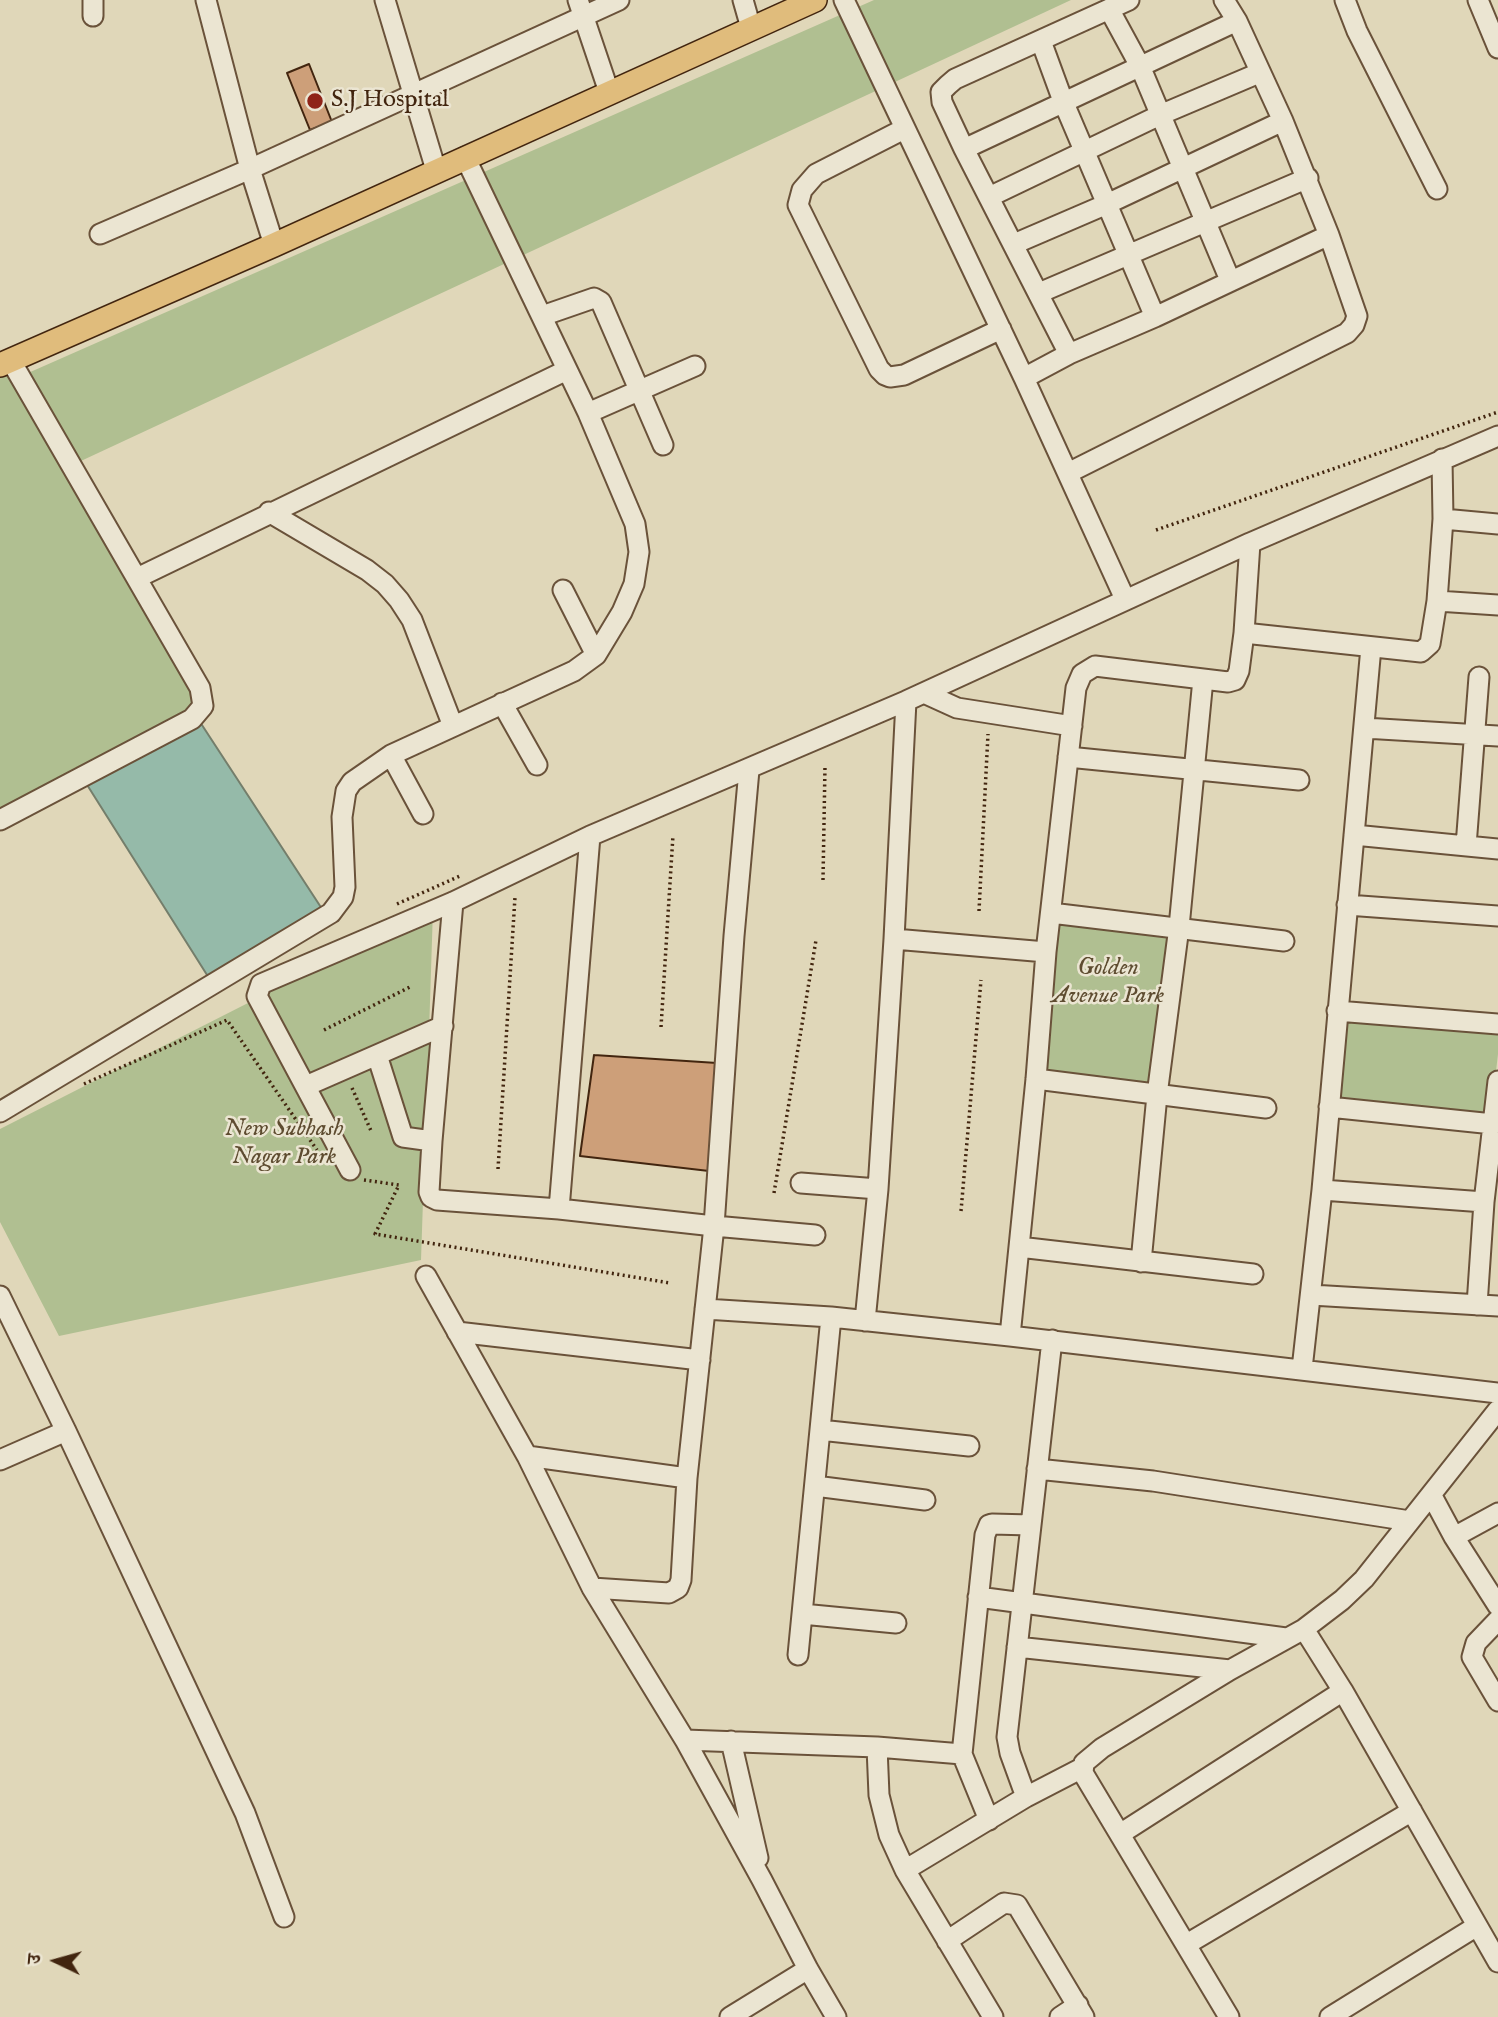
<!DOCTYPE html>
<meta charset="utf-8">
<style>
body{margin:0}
#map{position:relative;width:1498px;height:2017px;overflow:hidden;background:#e0d7b9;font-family:"IM FELL English","Noto Serif Devanagari",serif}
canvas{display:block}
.north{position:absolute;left:21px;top:1926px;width:70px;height:70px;-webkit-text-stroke:5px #ebe5d2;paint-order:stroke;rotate:275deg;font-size:19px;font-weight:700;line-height:28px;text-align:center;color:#42250f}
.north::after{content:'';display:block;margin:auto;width:24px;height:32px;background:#42250f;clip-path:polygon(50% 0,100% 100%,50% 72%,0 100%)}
</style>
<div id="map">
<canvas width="1498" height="2017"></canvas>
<div class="north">उ</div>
</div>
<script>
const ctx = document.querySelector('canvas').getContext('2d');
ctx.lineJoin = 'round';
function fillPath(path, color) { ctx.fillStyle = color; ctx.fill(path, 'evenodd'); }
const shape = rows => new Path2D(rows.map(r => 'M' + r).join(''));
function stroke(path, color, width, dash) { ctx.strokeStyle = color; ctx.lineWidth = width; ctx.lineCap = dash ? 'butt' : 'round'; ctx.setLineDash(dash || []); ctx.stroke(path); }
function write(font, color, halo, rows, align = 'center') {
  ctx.font = font + ' "IM FELL English",serif'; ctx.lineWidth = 5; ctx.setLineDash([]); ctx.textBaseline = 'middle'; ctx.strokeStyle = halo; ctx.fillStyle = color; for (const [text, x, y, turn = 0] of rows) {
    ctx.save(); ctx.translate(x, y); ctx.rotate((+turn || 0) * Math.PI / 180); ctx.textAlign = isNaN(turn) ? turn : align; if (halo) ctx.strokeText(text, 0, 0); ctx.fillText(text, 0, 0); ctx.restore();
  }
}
fillPath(shape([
 [874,0,1071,0,68,467,198,706,0,809,0,370,19,377],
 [433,909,429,1033,436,1031,425,1141,421,1260,59,1336,0,1222,0,1129],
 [1054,915,1175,928,1157,1086,1038,1078],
 [1338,1012,1498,1025,1498,1054,1491,1114,1332,1096]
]), '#b0bf91');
const water = shape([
 [200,722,326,915,214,986,84,780,200,722]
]);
fillPath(water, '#95baa9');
stroke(water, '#747e6b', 2);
const building = shape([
 [309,64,332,122,310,130,287,73,309,64],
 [594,1055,717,1063,709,1171,580,1156,594,1055]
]);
fillPath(building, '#cd9f79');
stroke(building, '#42250f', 2);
const minor = shape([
 [206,0,250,169,274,245],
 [385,0,436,170],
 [578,0,609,92],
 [743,0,751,28],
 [844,0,1024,378,1125,599],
 [1345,0,1357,31,1437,189],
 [1478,0,1498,48],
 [1109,9,1140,66,1230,280],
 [93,16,93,0],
 [1041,41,1063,101,1155,317],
 [904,129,816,174,802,190,798,205,879,369,885,375,890,377,904,375,1001,329],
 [964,149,942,102,941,92,948,85,955,79,1129,0],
 [989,197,1160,115,1259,73],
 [100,234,250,169,619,0],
 [1014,244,1107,204,1283,121],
 [1039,293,1308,178],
 [542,316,594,298,601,302,663,445],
 [1069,354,964,149,1237,21],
 [1024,378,1069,354,1155,317,1329,235,1283,121,1237,21,1224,0],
 [588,413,695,366],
 [1442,459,1443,519,1437,601,1498,605],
 [1068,473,1347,333,1354,325,1357,316,1329,235],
 [269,512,367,570,385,584,399,600,412,620,453,726],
 [1443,519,1498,524],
 [137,578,567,370],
 [563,590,596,655],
 [1244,633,1421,652,1430,644,1437,601],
 [924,693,957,708,1072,726],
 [502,703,537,765],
 [1364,728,1498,736],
 [391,755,423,814],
 [1068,757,1299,780],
 [0,820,192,719,203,706,200,688,11,361],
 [1354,835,1498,849],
 [1466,846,1479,677],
 [453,902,432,1141,429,1192,431,1197,437,1200,559,1209,714,1226,815,1235],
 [1347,905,1498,916],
 [1051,913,1284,941],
 [894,939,1046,952],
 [1337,1011,1498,1024],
 [377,1055,403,1137,432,1141],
 [1036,1079,1266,1108],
 [306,1086,443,1026],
 [1329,1107,1493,1124],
 [0,1112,331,913,343,897,345,887,342,817,346,791,352,782,391,755,574,671,596,655,622,612,634,584,639,552,635,524,588,413,465,157],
 [350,1170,257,996,261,984,453,902,590,836,906,701,1250,543,1498,436],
 [801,1183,878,1189],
 [1322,1190,1484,1202],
 [559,1209,590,836],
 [1019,1247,1253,1274],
 [1141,1262,1157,1095,1179,927,1203,679],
 [426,1276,527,1456,592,1588,685,1740,762,1880,808,1969,836,2017],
 [1311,1295,1498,1306],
 [0,1296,66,1431,245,1813,284,1917],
 [1477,1305,1484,1202,1498,1081],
 [705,1309,831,1317,1010,1336,1498,1393],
 [865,1321,878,1189,894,939,906,701],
 [457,1332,700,1360],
 [1010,1336,1036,1079,1046,952,1076,688,1082,674,1095,666,1203,679,1228,682,1235,680,1239,671,1244,633,1250,543],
 [1302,1369,1322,1190,1371,647],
 [820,1430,969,1446],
 [527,1456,687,1478],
 [0,1460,66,1431],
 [1037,1469,1153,1481,1410,1521],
 [815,1486,925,1500],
 [1432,1496,1454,1537,1498,1606],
 [1454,1537,1498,1513],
 [592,1588,669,1593,678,1588,681,1580,687,1478,714,1226,734,936,749,770],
 [978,1597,1286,1638],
 [802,1614,896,1623],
 [1498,1620,1476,1643,1472,1657,1498,1701],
 [1304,1629,1343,1691,1498,1962],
 [1017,1647,1230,1670],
 [798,1655,831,1317],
 [685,1740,877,1747,962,1754],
 [731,1741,758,1858],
 [877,1747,879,1795,889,1835,905,1870,993,2017],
 [1026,1797,1010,1753,1007,1737,1052,1340],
 [989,1820,962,1754,985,1535,989,1525,992,1524,1031,1525],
 [1120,1834,1343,1691],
 [905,1870,1026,1797,1082,1768],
 [947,1941,1004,1903,1017,1905,1084,2017],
 [1187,1944,1412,1811],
 [730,2017,808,1969],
 [1060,2017,1078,2005],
 [1229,2017,1083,1773,1084,1763,1102,1748,1230,1670,1304,1629,1342,1600,1364,1579,1498,1410],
 [1330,2017,1477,1926]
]);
const major = shape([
 [0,365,274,245,815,0]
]);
stroke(minor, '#6a523a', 23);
stroke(major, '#42250f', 26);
stroke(shape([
 [1156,530,1498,412],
 [823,880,825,766],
 [397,904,460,876],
 [979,911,988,734],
 [661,1027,673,835],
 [324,1030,412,986],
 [84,1084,227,1020,317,1150],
 [352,1088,372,1133],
 [498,1169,515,897],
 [364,1180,399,1185,375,1234,670,1283],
 [774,1193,816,940],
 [961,1211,981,980]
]), '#42250f', 3.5, [2, 3.5]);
stroke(minor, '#ebe5d2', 19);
stroke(major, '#e0bc7c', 23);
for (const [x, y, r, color] of [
 [315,101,9,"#8f2418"]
]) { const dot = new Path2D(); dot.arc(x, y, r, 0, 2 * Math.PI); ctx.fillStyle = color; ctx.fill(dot); stroke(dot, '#ebe5d2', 2.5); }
write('24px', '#42250f', '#ebe5d2', [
 ["S.J Hospital",331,101]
], 'left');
write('italic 24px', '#5e4c30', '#ebe5d2', [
 ["Golden",1108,969],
 ["Avenue Park",1108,997],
 ["New Subhash",284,1130],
 ["Nagar Park",284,1158]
]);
</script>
